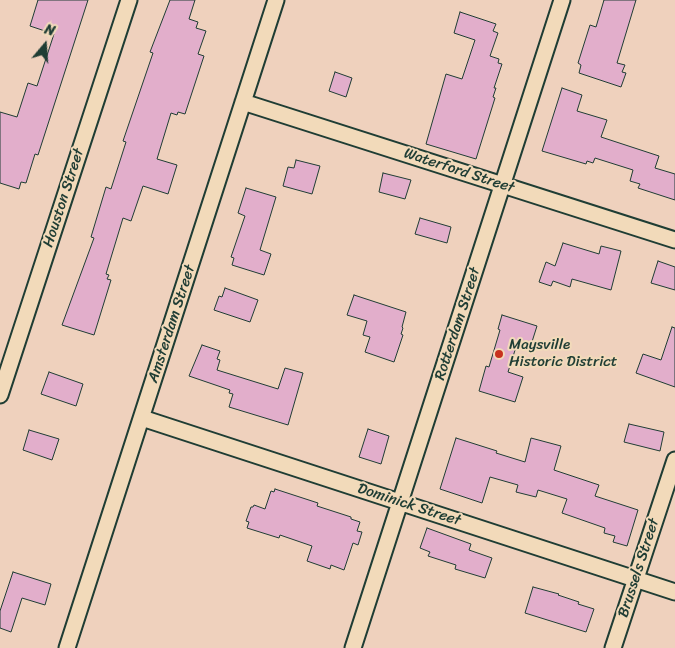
<!DOCTYPE html>
<style>
body{margin:0}
#map{position:relative;width:675px;height:648px;overflow:hidden;background:#efd1bd;font-family:Sriracha,sans-serif}
canvas{display:block}
.north{position:absolute;left:20px;top:20px;width:50px;height:50px;-webkit-text-stroke:4px #f2daba;paint-order:stroke;rotate:18deg;font-size:14px;font-weight:700;line-height:20px;text-align:center;color:#1f3d34}
.north::after{content:'';display:block;margin:auto;width:18px;height:22px;background:#1f3d34;clip-path:polygon(50% 0,100% 100%,50% 72%,0 100%)}
</style>
<div id="map">
<canvas width="675" height="648"></canvas>
<div class="north">N</div>
</div>
<script>
const ctx = document.querySelector('canvas').getContext('2d');
ctx.lineJoin = 'round';
function fillPath(path, color) { ctx.fillStyle = color; ctx.fill(path, 'evenodd'); }
const shape = rows => new Path2D(rows.map(r => 'M' + r).join(''));
function stroke(path, color, width, dash) { ctx.strokeStyle = color; ctx.lineWidth = width; ctx.lineCap = dash ? 'butt' : 'round'; ctx.setLineDash(dash || []); ctx.stroke(path); }
function write(font, color, halo, rows, align = 'center') {
  ctx.font = font + ' Sriracha,sans-serif'; ctx.lineWidth = 4; ctx.setLineDash([]); ctx.textBaseline = 'middle'; ctx.strokeStyle = halo; ctx.fillStyle = color; for (const [text, x, y, turn = 0] of rows) {
    ctx.save(); ctx.translate(x, y); ctx.rotate((+turn || 0) * Math.PI / 180); ctx.textAlign = isNaN(turn) ? turn : align; if (halo) ctx.strokeText(text, 0, 0); ctx.fillText(text, 0, 0); ctx.restore();
  }
}
const building = shape([
 [38,0,88,0,38,155,35,154,26,183,21,182,19,189,0,183,0,112,17,117,28,83,37,86,54,34,30,26,38,0],
 [170,0,195,0,189,19,198,22,196,28,206,31,198,54,204,56,185,114,178,112,177,115,171,113,157,159,177,165,168,194,143,186,131,221,123,218,106,274,109,275,107,279,111,280,94,335,62,325,94,238,91,237,106,187,111,189,126,142,123,141,153,53,150,52,170,0],
 [604,0,636,0,617,63,625,65,622,72,626,73,621,87,579,73,581,65,578,63,590,25,596,27,604,0],
 [460,12,496,24,493,31,498,33,490,56,499,59,498,63,502,64,494,88,496,88,493,97,495,98,476,159,426,144,446,74,462,79,475,40,454,33,460,12],
 [335,72,352,78,346,97,329,91,335,72],
 [562,88,582,95,577,111,607,120,601,137,659,156,655,168,675,174,675,200,638,188,640,184,630,181,633,170,595,158,593,163,587,161,586,164,542,151,562,88],
 [296,160,320,166,312,194,283,186,288,167,294,168,296,160],
 [383,173,411,180,405,199,379,192,383,173],
 [246,188,276,197,260,250,271,254,264,275,232,265,234,258,231,257,245,216,238,213,246,188],
 [420,218,451,227,447,243,415,234,420,218],
 [563,243,599,254,601,246,621,251,611,290,572,279,570,287,553,281,551,286,539,282,546,262,555,266,563,243],
 [658,261,675,267,675,290,651,283,658,261],
 [225,288,258,300,250,322,214,310,219,296,222,297,225,288],
 [354,295,406,312,402,327,403,328,401,334,403,335,394,362,365,352,370,337,363,335,367,321,347,315,354,295],
 [502,315,537,326,530,348,517,344,508,372,523,377,515,402,479,391,486,366,489,367,500,330,498,329,502,315],
 [672,327,675,328,675,387,636,373,643,354,661,360,672,327],
 [202,345,220,351,217,359,220,360,217,370,278,389,285,368,303,373,288,425,229,407,233,394,229,393,230,390,189,376,202,345],
 [49,372,83,384,76,406,41,394,49,372],
 [629,424,664,432,660,451,624,442,629,424],
 [368,429,389,436,381,464,359,457,368,429],
 [29,430,59,439,52,460,23,450,29,430],
 [456,438,497,451,496,453,525,462,531,438,561,446,554,470,599,485,595,496,638,510,627,546,613,542,615,536,604,533,605,528,562,513,567,499,538,490,536,497,516,492,518,485,490,477,482,503,440,489,456,438],
 [275,489,318,503,317,506,351,517,351,519,360,522,357,531,362,532,358,545,353,543,344,570,331,565,330,569,307,561,312,546,280,535,279,538,247,528,249,522,246,521,251,507,253,507,254,505,265,509,271,491,274,492,275,489],
 [427,528,471,544,469,550,492,558,485,578,455,569,456,565,428,556,430,552,420,548,427,528],
 [13,572,51,584,45,605,22,598,11,632,0,628,0,611,13,572],
 [533,587,559,594,558,595,579,602,578,604,594,609,586,632,525,613,533,587]
]);
fillPath(building, '#e2aecb');
stroke(building, '#1f3d34', 1);
const minor = shape([
 [243,102,675,240],
 [0,395,129,0],
 [142,418,675,592],
 [67,648,276,0],
 [353,648,562,0],
 [613,648,675,460]
]);
stroke(minor, '#1f3d34', 19);
stroke(minor, '#f2daba', 15);
for (const [x, y, r, color] of [
 [499,354,5,"#c8321e"]
]) { const dot = new Path2D(); dot.arc(x, y, r, 0, 2 * Math.PI); ctx.fillStyle = color; ctx.fill(dot); stroke(dot, '#f2daba', 2); }
write('15px', '#1f3d34', '#f2daba', [
 ["Waterford Street",459,171,18],
 ["Houston Street",64,198,-72],
 ["Amsterdam Street",172,324,-72],
 ["Rotterdam Street",458,324,-72],
 ["Dominick Street",409,505,18],
 ["Brussels Street",639,568,-72]
]);
write('15px', '#1f3d34', '#f2daba', [
 ["Maysville",509,345],
 ["Historic District",509,362]
], 'left');
</script>
